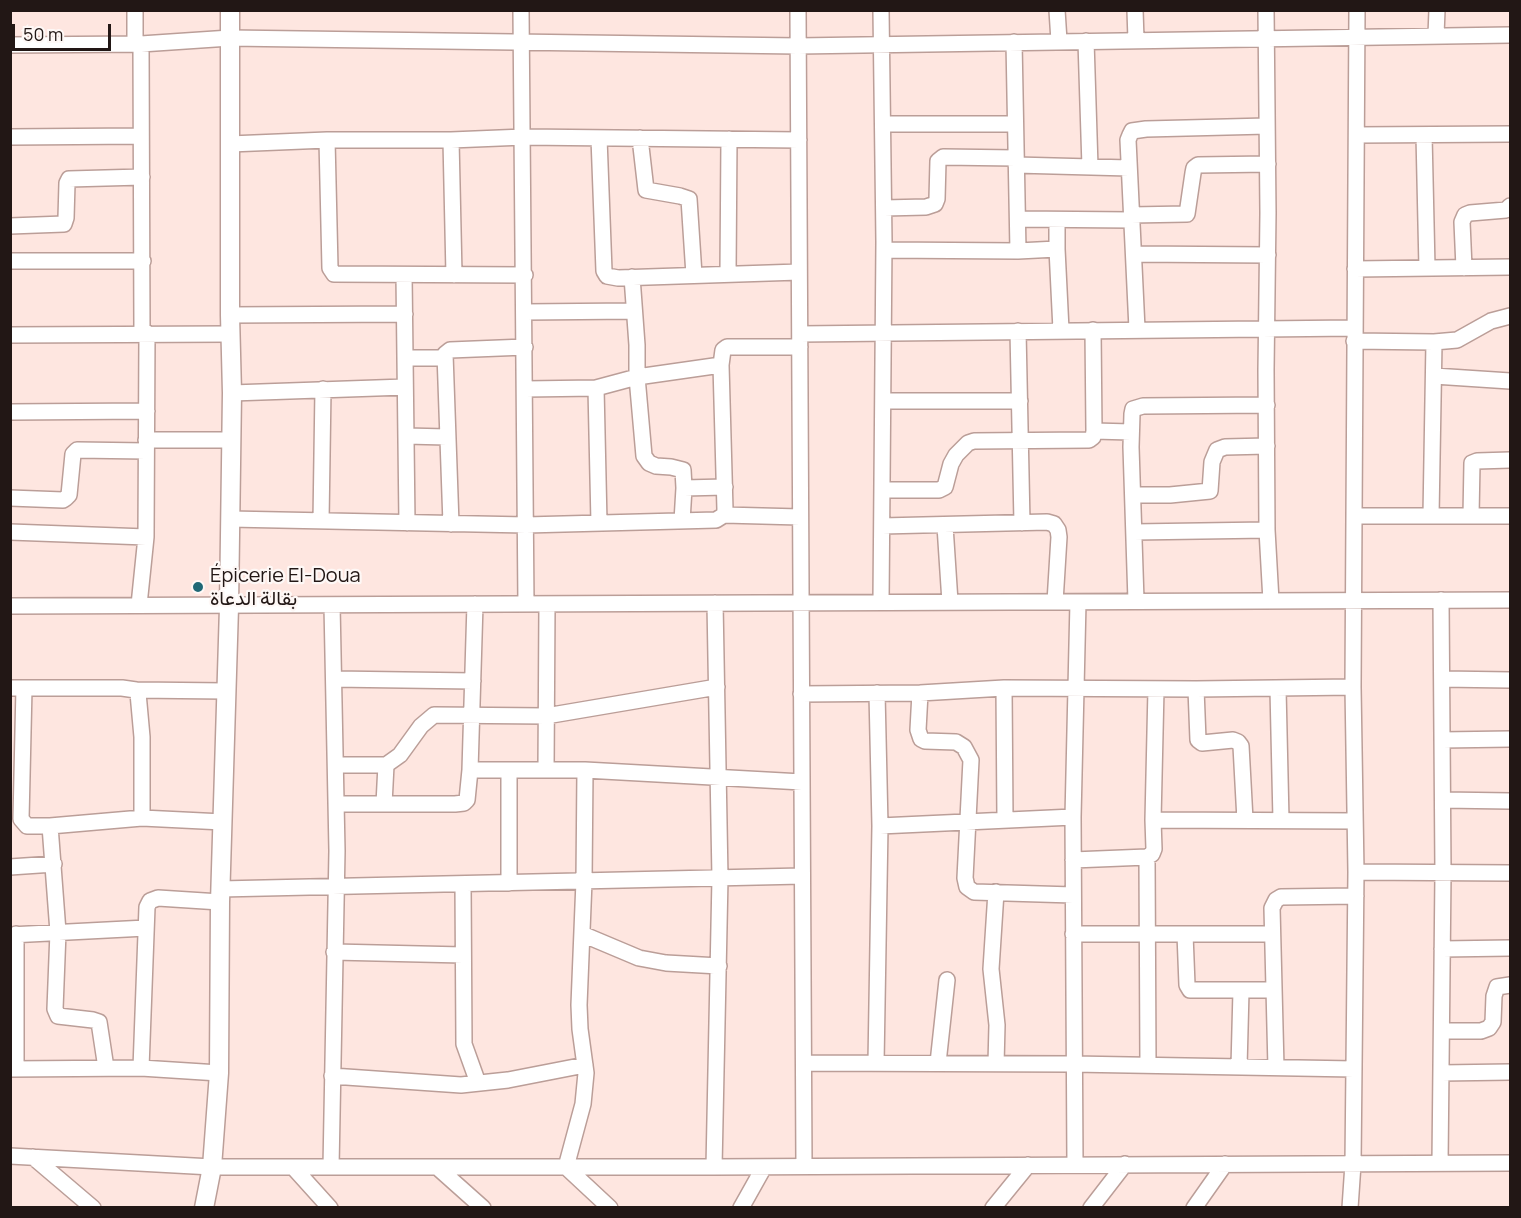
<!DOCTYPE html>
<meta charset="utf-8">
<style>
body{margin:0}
#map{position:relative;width:1521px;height:1218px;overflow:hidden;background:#fee6e0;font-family:Manrope,sans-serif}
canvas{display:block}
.frame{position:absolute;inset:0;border:12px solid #221715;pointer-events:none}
.scale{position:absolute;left:12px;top:24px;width:99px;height:27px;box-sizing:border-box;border:3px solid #221715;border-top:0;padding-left:8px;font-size:18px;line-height:21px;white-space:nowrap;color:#221715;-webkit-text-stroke:4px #fef8f6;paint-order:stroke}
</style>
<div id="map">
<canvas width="1521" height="1218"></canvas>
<div class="frame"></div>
<div class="scale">50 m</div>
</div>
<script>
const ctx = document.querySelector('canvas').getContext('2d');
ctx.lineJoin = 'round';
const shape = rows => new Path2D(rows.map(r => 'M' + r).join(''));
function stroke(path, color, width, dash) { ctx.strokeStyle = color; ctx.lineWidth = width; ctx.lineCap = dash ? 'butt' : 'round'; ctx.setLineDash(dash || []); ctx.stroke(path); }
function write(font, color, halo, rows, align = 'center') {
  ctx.font = font + ' Manrope,Vazirmatn,sans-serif'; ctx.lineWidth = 4.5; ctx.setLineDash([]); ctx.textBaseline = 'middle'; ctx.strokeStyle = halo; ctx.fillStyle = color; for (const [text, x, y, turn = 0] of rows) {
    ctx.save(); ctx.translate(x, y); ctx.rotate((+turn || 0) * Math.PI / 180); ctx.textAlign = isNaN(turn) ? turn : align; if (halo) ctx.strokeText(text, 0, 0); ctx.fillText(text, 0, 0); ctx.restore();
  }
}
const minor = shape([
 [521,10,526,604],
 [798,10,804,1166],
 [1057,10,1059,41],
 [1135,10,1136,40],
 [1266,10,1268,213,1266,370,1267,530,1271,601],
 [1436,35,1437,10],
 [1086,41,1090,167],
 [1014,42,1018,251],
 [135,44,135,10],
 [141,44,142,333],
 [10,45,141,44,230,38,798,46,1510,35],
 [883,124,1015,124],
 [1357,135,1510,134],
 [1424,135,1427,268],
 [10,137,141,136],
 [599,138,604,271,607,276,618,278,799,272],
 [640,138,646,190,680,196,689,199,694,275],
 [327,140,330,268,334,274,525,275],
 [451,140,454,275],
 [230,144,327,140,451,140,524,137,799,140],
 [1016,165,1129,168],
 [884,208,926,207,935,204,937,199,938,161,943,157,1016,158],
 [1131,215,1187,214,1193,173,1194,168,1198,165,1268,164],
 [1018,219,1131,220],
 [10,226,64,224,66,218,67,183,69,179,142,177],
 [1057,249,1057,220],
 [884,250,1018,251,1057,249,1061,330],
 [1134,254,1268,255],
 [10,261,143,261],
 [1464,268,1462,222,1465,215,1470,213,1506,210,1510,206],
 [1355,269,1510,267],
 [728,273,729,139],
 [404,275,407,523],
 [632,277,637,345,637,377,644,456,649,463,656,466,671,467,683,470,684,488,682,521],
 [525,312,634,311],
 [230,315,405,314],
 [1137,329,1128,140,1130,135,1132,131,1146,129,1267,126],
 [1018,331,1022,523],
 [800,334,1354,328],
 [10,335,230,334],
 [1354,341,1434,342,1457,340,1491,321,1510,316],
 [405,358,444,358],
 [1434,376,1510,381],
 [596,388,599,523],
 [525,389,596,388,637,377,721,365],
 [232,393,405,387],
 [883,401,1020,401],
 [10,412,147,411],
 [1094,431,1131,432],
 [406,436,447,437],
 [146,440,231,440],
 [684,488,725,487],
 [882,490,939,490,945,487,951,464,956,455,968,443,974,441,1089,440,1093,437,1094,431,1093,330],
 [1133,495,1170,495,1210,491,1212,462,1217,450,1225,447,1267,446],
 [10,498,63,500,66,498,69,495,73,454,77,450,146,451],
 [724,515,725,510,721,365,723,350,727,347,800,347],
 [1355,516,1510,516],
 [1431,516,1434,342],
 [1471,516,1472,463,1477,461,1510,460],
 [230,519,526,525,716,520,724,515,800,517],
 [321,521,323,389],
 [451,524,445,354,450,350,525,347],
 [882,526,1047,522,1054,524,1058,530,1059,537,1055,602],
 [945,526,950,602],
 [10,532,146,537],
 [1134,532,1267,530],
 [1136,601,1131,447,1132,414,1133,409,1143,406,1267,405],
 [881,602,884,242,881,10],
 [139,605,146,537,147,333],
 [10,606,1510,600],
 [334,679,473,681],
 [1442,679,1510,680],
 [10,688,122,688,136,690,138,693,142,737,142,818],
 [24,688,21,819,27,826,50,826,142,818,223,822],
 [1004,688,1005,820],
 [1156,689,1153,820,1355,821],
 [1196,689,1198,740,1202,743,1233,740,1238,742,1241,746,1245,820],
 [1278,689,1281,820],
 [136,690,225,691],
 [920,693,918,730,921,739,925,741,956,742,964,747,971,760,965,878,967,887,974,892,1073,895],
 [801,694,920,693,1004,688,1196,689,1353,687],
 [1442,740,1510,739],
 [336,765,386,765],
 [470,770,585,770,802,782],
 [546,770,547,604],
 [585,770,584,881,579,1005,580,1029,586,1073,583,1104,566,1167,610,1208],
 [1443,800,1510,801],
 [336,804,455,804,464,803,467,800,470,770,475,604],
 [384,804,386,765,400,755,421,726,434,715,546,716,717,687],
 [50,826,58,932,55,1009,58,1016,93,1020,99,1022,106,1068],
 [880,826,1073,817],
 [1147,857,1148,1065],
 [1073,860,1147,857,1152,854,1154,849,1153,820],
 [10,867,54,864],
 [1356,872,1510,873],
 [509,883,509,770],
 [463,884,464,1044,478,1083],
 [220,889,802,876],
 [582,934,639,958,666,963,719,966],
 [1073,934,1272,934],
 [1185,934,1187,985,1190,990,1274,990],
 [10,935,146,928],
 [1442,949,1510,948],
 [334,952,463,955],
 [1442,1031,1481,1031,1489,1028,1493,1022,1494,996,1497,987,1510,985],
 [804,1063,1073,1064,1354,1069],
 [876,1063,880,826,877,693],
 [938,1063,947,980],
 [996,1064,997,1025,991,969,996,892],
 [1239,1067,1241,991],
 [141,1068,147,907,150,901,158,898,220,902],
 [1276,1068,1272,908,1276,900,1281,897,1356,896],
 [10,1069,141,1068,219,1073],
 [16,1069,16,934],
 [1441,1073,1510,1072],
 [332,1076,461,1085,508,1080,585,1065],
 [10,1156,212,1167,714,1167,1510,1163],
 [33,1157,93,1208],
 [1440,1163,1443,873,1441,600],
 [1075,1165,1073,817,1078,602],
 [293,1167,330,1208],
 [331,1167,337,851,332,605],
 [437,1167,483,1208],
 [714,1167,720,878,715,603],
 [741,1208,764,1167],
 [993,1208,1028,1165],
 [1091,1208,1125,1164],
 [1194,1208,1225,1164],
 [1350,1208,1353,1164,1356,872,1353,687,1357,10]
]);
const major = shape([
 [204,1208,212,1167,219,1073,220,902,229,607,232,393,230,315,230,10]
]);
stroke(minor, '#bb9e98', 18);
stroke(major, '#bb9e98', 21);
stroke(minor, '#fff', 15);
stroke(major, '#fff', 18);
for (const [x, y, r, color] of [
 [198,587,6,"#206876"]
]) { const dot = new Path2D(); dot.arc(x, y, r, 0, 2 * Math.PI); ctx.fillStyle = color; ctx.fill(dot); stroke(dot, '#fef8f6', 2); }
write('20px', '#221715', '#fef8f6', [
 ["Épicerie El-Doua",210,576],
 ["بقالة الدعاة",210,599]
], 'left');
</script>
